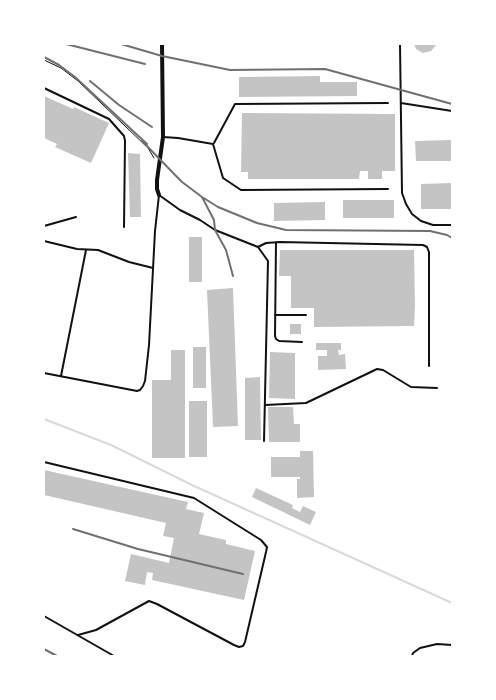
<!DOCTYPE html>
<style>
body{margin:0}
#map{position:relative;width:496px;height:700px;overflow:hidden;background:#fff;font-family:Arial,sans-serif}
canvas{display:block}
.frame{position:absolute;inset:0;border:45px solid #fff;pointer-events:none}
</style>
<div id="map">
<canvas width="496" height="700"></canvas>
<div class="frame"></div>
</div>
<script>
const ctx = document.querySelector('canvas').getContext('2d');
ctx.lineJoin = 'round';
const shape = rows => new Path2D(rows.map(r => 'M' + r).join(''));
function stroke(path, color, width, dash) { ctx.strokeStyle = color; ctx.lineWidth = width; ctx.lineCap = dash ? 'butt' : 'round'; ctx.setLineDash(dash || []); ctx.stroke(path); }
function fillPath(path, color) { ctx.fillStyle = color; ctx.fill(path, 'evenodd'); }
stroke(shape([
 [44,419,111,445,192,485,452,603]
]), '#d9d9d9', 2);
fillPath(shape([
 [414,44,437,44,431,51,423,53,416,49],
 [320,76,320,82,357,82,357,96,239,97,239,77],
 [44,96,73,109,74,107,109,123,91,163,55,147,57,144,44,138],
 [242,113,395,114,395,171,382,171,382,179,368,179,368,171,360,171,359,179,248,179,248,172,241,172],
 [452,140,452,161,416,161,415,141],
 [128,153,140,154,141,217,130,217],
 [452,183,452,209,421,209,421,184],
 [343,200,394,200,394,218,343,218],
 [325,202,325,220,274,221,274,203],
 [189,237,202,237,202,282,189,282],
 [280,250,414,250,415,306,414,326,314,327,314,308,291,308,291,276,279,276],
 [233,288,238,426,213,427,207,290],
 [290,324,301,324,301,334,290,334],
 [316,343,341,343,341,350,338,350,339,355,345,354,346,369,318,370,318,356,327,356,327,350,316,350],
 [193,347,206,347,206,388,193,388],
 [171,350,185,350,185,458,152,458,152,380,171,380],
 [270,352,295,353,295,399,269,398],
 [260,377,261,440,245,440,245,378],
 [189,401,207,401,207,457,189,457],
 [268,407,293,407,294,424,300,424,300,442,269,442],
 [300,451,313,451,314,497,297,498,297,479,300,479,300,477,271,477,271,457,300,457],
 [44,470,188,502,186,509,204,513,199,534,226,540,226,544,255,551,244,600,152,580,153,573,147,572,145,585,125,581,131,554,169,563,174,538,163,536,166,523,44,495],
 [256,488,293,505,292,508,300,512,303,506,316,512,310,525,252,497]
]), '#c4c4c4');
stroke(shape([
 [44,60,61,68,78,81,148,148,154,158]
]), '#111', 1);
stroke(shape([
 [400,44,402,193,406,204,412,214,421,221,433,225,452,225],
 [44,88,109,119,124,136,125,141,124,227],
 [401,103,452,111],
 [163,137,178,138,213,144,223,178,241,190,388,189],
 [214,143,235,104,388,103],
 [159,195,180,210,200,220,215,230,258,247,266,243,280,242,423,245,427,247,429,252,429,366],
 [44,226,76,217],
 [44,241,77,249,98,250,129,262,153,268],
 [276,242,275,336,276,339,279,341,302,342],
 [258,247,268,261,264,441],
 [275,315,306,315],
 [44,373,137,391,140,390,143,386,145,381,149,345,155,231,159,195],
 [61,376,86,250],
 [265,405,306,403,377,369,383,370,411,387,437,388],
 [44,462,194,498,261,540,267,547,266,552,245,642,243,646,239,647,234,645,157,604,149,601,96,630,78,635],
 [44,616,114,656],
 [412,656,413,653,420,648,437,644,452,645]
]), '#111', 2);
stroke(shape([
 [159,195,157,189,157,180,163,137,162,44]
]), '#111', 4);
stroke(shape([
 [66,44,145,64],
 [121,44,162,56,230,70,325,69,452,104],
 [44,57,59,65,75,77,147,144],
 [90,81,119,105,152,127],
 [142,141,182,182,202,197,218,207,257,223,286,230,430,231,447,235,452,238],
 [202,197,214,220,215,230,226,250,233,276],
 [73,529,138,549,243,574],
 [44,649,57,656]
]), '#707070', 2);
</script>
